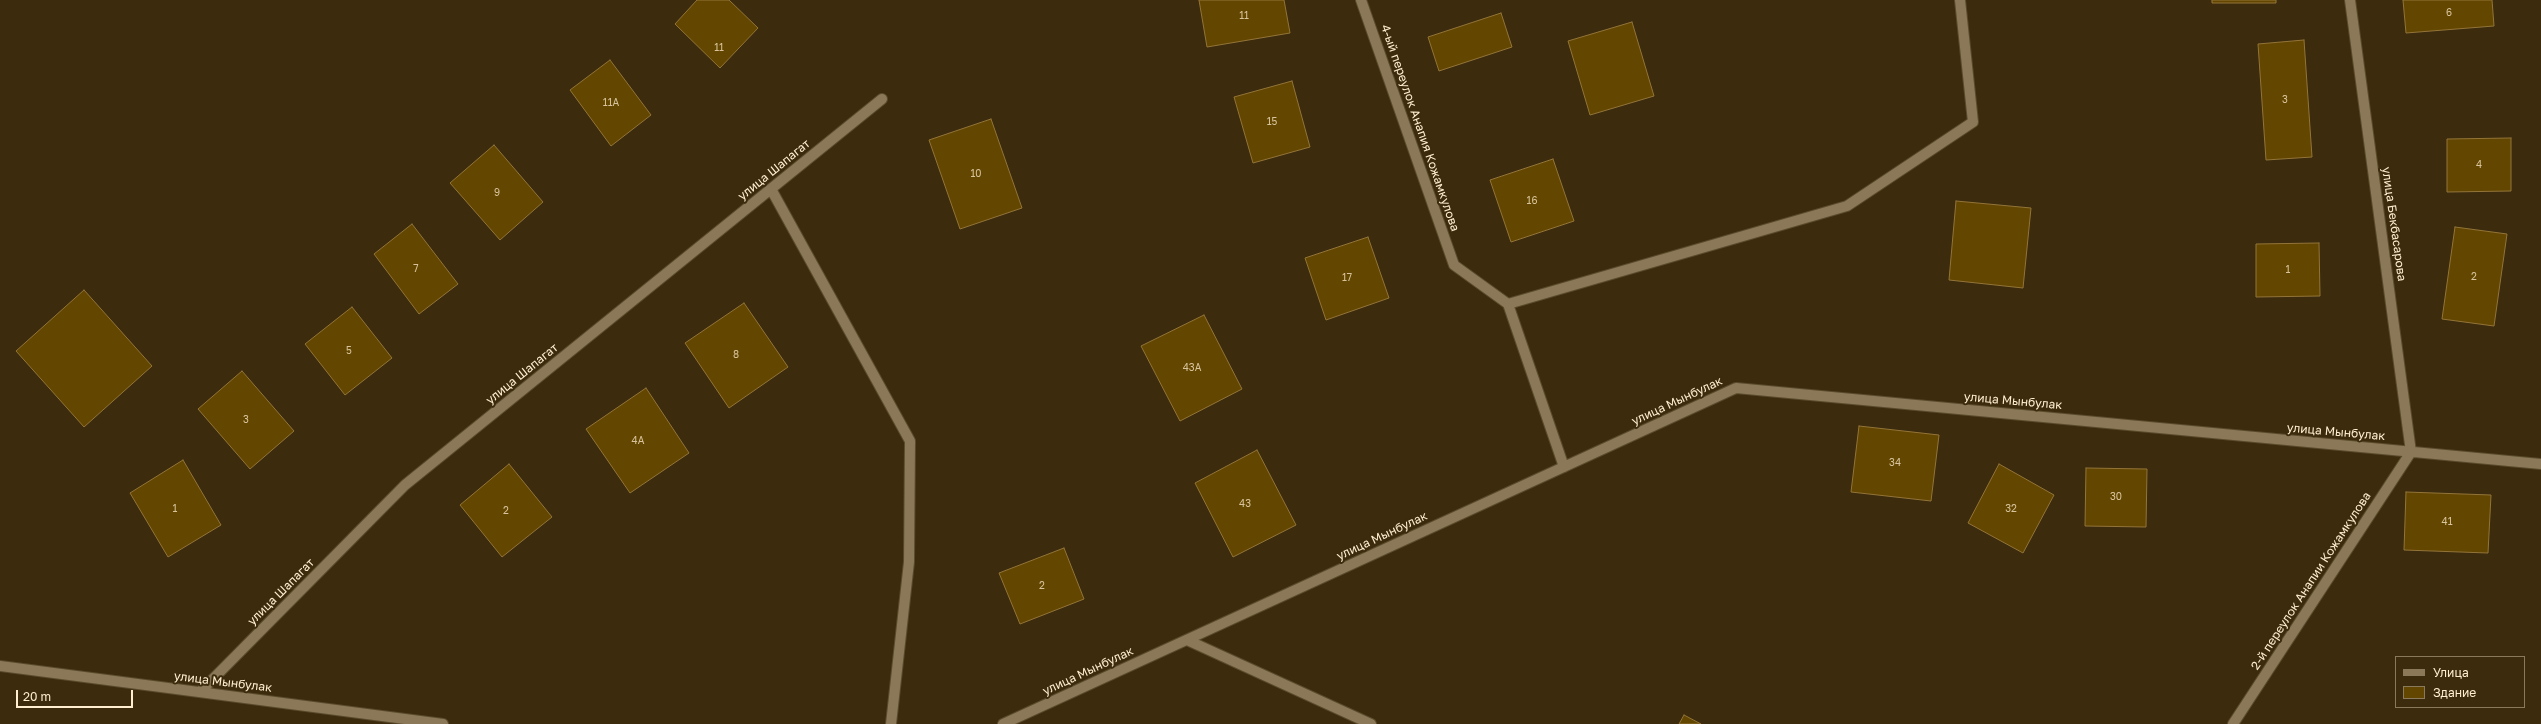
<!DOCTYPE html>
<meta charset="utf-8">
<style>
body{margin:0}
#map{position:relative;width:2541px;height:724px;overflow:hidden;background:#3c2c0d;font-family:"Golos Text",sans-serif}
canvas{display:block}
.legend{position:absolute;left:2395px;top:656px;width:130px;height:52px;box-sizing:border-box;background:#3c2c0d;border:1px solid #8a7a5b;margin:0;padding:5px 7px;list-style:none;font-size:12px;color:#ffeed0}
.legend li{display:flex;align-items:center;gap:8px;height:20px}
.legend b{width:20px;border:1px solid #8a7a5b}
.scale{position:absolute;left:16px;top:690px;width:117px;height:18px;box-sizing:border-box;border:2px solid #ffeed0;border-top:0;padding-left:5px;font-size:12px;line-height:14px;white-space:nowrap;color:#ffeed0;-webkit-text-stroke:3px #3c2c0d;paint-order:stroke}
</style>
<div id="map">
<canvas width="2541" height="724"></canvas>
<ul class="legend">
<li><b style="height:5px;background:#8a7859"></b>Улица</li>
<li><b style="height:11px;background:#634600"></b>Здание</li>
</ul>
<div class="scale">20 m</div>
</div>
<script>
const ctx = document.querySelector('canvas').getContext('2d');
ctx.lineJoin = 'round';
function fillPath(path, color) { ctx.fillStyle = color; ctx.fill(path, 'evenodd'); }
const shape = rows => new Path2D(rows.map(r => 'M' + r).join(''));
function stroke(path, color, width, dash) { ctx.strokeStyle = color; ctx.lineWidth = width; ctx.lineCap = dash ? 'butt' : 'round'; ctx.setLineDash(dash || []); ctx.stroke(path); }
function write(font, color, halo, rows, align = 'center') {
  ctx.font = font + ' "Golos Text",sans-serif'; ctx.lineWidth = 4; ctx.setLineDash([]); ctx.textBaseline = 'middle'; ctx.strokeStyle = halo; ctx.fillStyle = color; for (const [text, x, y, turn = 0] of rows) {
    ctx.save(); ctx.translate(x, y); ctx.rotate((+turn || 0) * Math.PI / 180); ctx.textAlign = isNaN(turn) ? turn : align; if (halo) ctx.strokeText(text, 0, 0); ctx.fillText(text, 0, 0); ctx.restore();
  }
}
const building = shape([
 [697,0,729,0,758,28,720,68,675,24,697,0],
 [1199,0,1284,0,1290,33,1207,47,1199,0],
 [2212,0,2276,0,2276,3,2212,3,2212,0],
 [2403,0,2492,0,2494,26,2406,33,2403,0],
 [1501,13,1512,47,1439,71,1428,37,1501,13],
 [1632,22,1654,96,1590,115,1568,41,1632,22],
 [2304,40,2312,157,2266,160,2258,44,2304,40],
 [610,60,651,115,611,146,570,90,610,60],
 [1292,81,1310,147,1253,163,1234,97,1292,81],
 [991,119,1022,208,960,229,929,140,991,119],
 [2511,138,2511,191,2447,192,2447,139,2511,138],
 [494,145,543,202,500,240,450,183,494,145],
 [1553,159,1574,221,1511,242,1490,180,1553,159],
 [1956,201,2031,208,2023,288,1949,280,1956,201],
 [412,224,458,284,419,314,374,254,412,224],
 [2455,227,2507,234,2494,326,2442,319,2455,227],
 [1368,237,1389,298,1326,320,1305,258,1368,237],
 [2319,243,2320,296,2256,297,2256,244,2319,243],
 [84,290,152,366,84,427,16,351,84,290],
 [744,303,788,367,729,408,685,343,744,303],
 [352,307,392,358,345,395,305,344,352,307],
 [1204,315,1242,389,1180,421,1141,346,1204,315],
 [242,371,294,431,250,469,198,409,242,371],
 [646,388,689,453,630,493,586,429,646,388],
 [1859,426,1939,435,1931,501,1851,492,1859,426],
 [1257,450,1296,525,1233,557,1195,483,1257,450],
 [183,460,221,525,168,557,130,493,183,460],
 [509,464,552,517,502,557,460,505,509,464],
 [1999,464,2054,495,2023,553,1968,523,1999,464],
 [2086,468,2147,469,2146,527,2085,526,2086,468],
 [2406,492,2491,495,2488,553,2404,550,2406,492],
 [1064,548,1084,599,1020,624,999,573,1064,548],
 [1684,715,1701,724,1679,724,1684,715]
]);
fillPath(building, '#634600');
stroke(building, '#937439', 1);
const minor = shape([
 [1361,0,1454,265,1508,304,1564,467],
 [771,189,910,441,909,562,891,724],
 [1508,304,1847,206,1973,122,1960,0],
 [1187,640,1371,724],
 [0,666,443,724],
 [200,692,405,485,882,99],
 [1003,724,1736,388,2541,464],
 [2233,724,2411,452,2350,0]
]);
stroke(minor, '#5b4b2c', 12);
stroke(minor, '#8a7859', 10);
write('10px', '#d8c49c', null, [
 ["6",2449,13],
 ["11",1244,16],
 ["11",719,48],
 ["3",2285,100],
 ["11А",611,103],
 ["15",1272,122],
 ["4",2479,165],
 ["10",976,174],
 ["9",497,193],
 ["16",1532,201],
 ["7",416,269],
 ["1",2288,270],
 ["2",2474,277],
 ["17",1347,278],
 ["5",349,351],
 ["8",736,355],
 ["43А",1192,368],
 ["3",246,420],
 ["4А",638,441],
 ["34",1895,463],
 ["30",2116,497],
 ["43",1245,504],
 ["1",175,509],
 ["32",2011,509],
 ["2",506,511],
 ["41",2447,522],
 ["2",1042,586]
]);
write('12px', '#ffeed0', '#3c2c0d', [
 ["4-ый переулок Анапия Кожамкулова",1420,128,71],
 ["улица Шапагат",774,170,-39],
 ["улица Бекбасарова",2394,224,82],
 ["улица Шапагат",522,374,-39],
 ["улица Мынбулак",1677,401,-25],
 ["улица Мынбулак",2013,401,5],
 ["улица Мынбулак",2336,432,5],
 ["улица Мынбулак",1382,536,-25],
 ["2-й переулок Анапии Кожамкулова",2311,581,-57],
 ["улица Шапагат",281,592,-45],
 ["улица Мынбулак",1088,671,-25],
 ["улица Мынбулак",223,682,7]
]);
</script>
